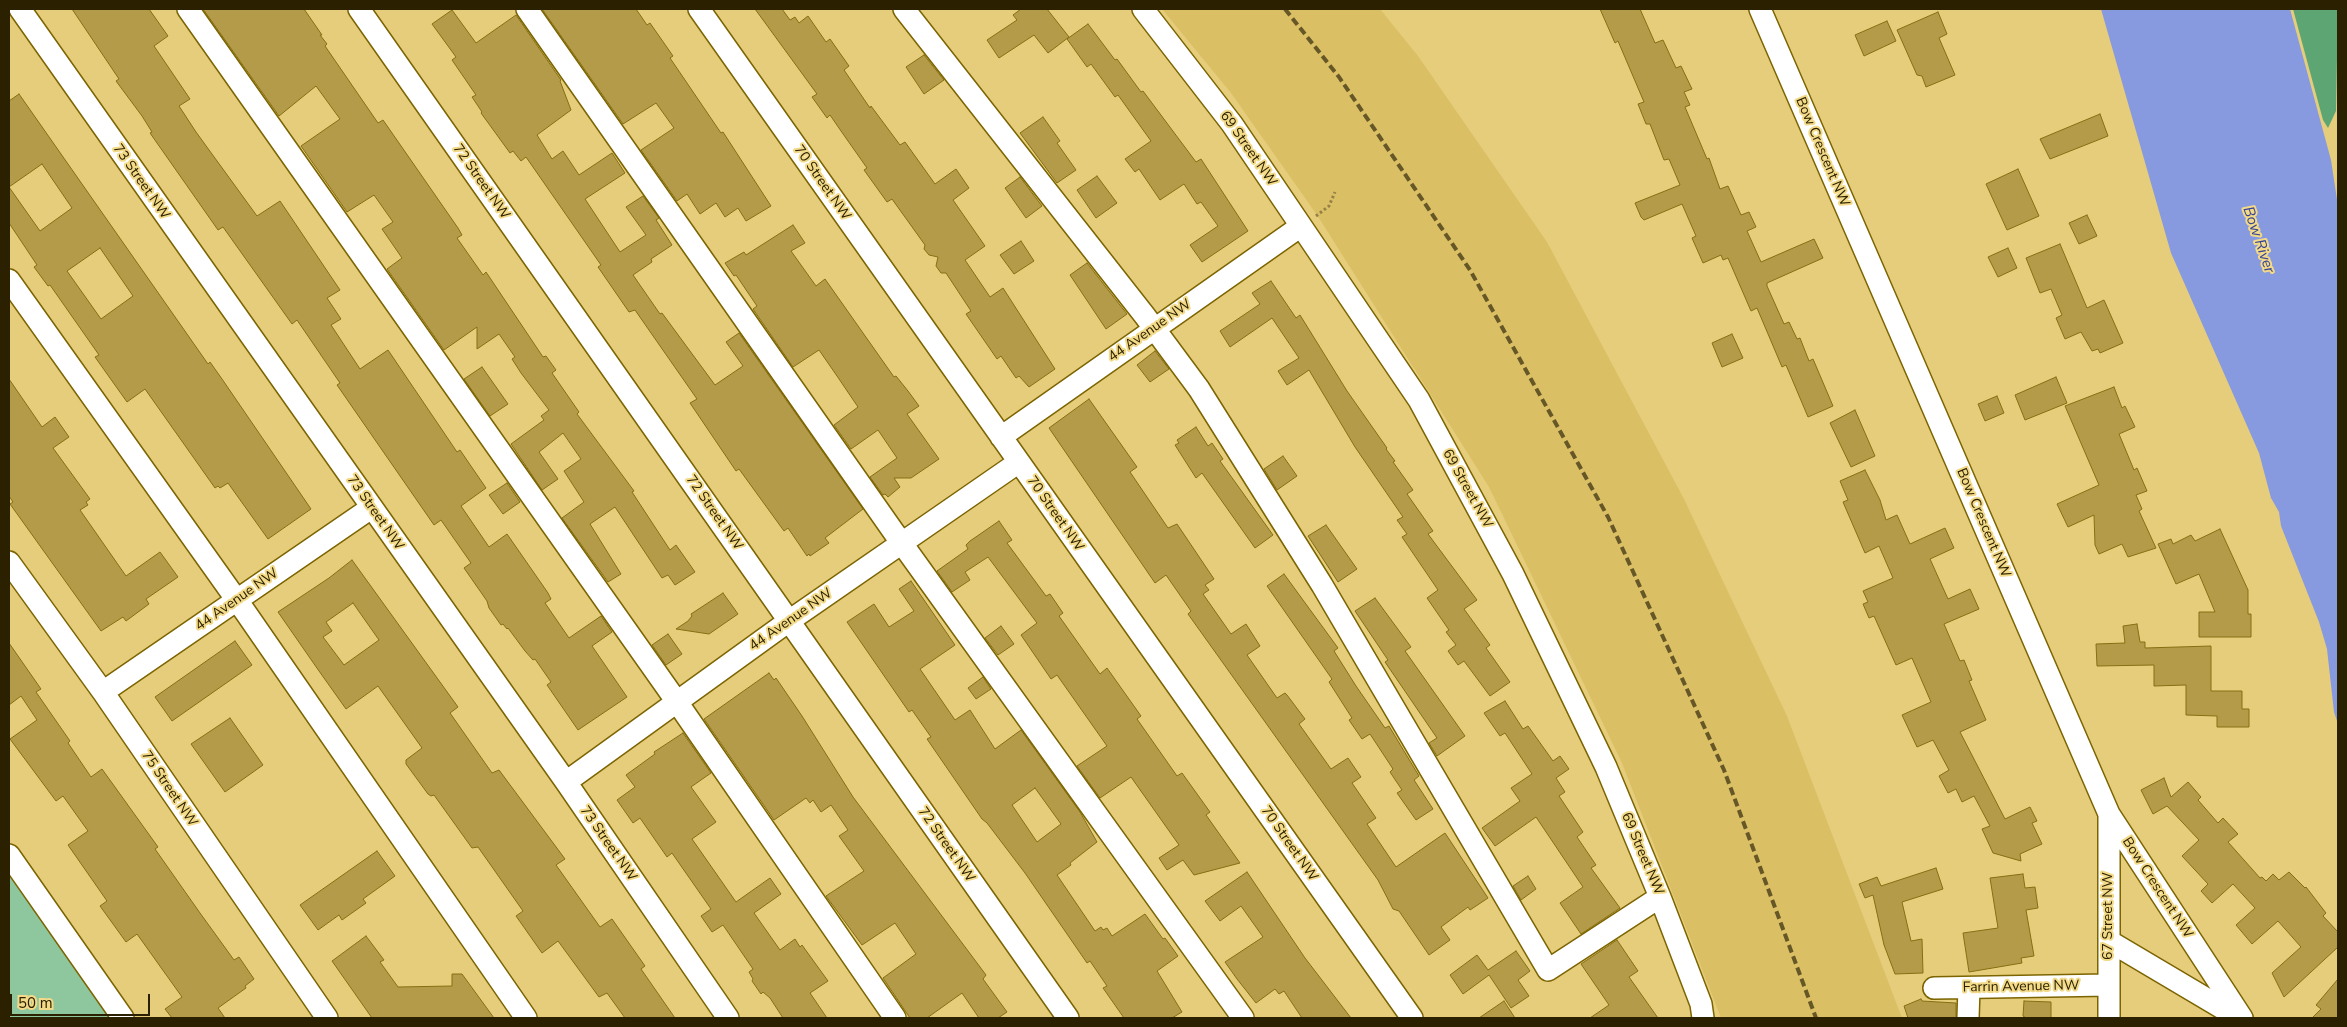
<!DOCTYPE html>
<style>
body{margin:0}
#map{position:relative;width:2347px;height:1027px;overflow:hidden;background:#e6cd7b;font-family:"Nunito Sans",sans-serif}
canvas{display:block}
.frame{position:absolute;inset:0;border:10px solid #2b2100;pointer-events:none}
.scale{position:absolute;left:10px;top:994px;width:140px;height:22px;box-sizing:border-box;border:2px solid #2b2100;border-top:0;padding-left:6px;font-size:15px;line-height:18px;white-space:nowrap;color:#2b2100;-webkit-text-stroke:4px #f3da88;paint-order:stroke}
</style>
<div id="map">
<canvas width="2347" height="1027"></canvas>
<div class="frame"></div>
<div class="scale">50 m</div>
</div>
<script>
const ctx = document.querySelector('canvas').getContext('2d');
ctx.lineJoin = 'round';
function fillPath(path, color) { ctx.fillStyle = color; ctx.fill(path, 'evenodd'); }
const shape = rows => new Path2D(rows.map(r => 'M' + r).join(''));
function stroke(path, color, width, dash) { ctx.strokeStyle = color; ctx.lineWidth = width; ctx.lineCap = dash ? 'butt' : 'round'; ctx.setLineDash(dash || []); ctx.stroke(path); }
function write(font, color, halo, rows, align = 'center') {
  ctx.font = font + ' "Nunito Sans",sans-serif'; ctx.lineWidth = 4; ctx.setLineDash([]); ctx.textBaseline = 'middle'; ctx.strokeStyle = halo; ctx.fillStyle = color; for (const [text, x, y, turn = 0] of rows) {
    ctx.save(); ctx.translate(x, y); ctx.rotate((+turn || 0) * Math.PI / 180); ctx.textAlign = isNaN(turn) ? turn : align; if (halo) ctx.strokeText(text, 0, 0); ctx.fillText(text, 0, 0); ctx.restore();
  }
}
fillPath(shape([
 [1162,9,1380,9,1418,56,1547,242,1684,499,1787,716,1902,1018,1721,1018,1622,763,1489,487,1317,215,1231,93]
]), '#dbbf64');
fillPath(shape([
 [9,869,113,1018,9,1018]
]), '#8ec69d');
fillPath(shape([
 [2293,9,2338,9,2336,111,2328,128,2323,120]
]), '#5da673');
fillPath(shape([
 [2101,9,2290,9,2331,160,2338,206,2338,724,2334,712,2327,649,2319,622,2281,526,2279,512,2271,498,2259,453,2171,253]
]), '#8799df');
const building = shape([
 [72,9,149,9,168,36,154,46,190,99,179,106,196,132,257,216,280,201,340,290,327,298,341,319,331,325,360,369,388,350,457,452,460,450,486,488,461,506,489,547,507,534,548,593,551,599,545,603,569,638,601,616,612,632,592,646,627,697,578,730,547,685,551,682,535,659,533,660,525,651,508,628,507,629,503,624,501,625,489,608,487,601,464,568,471,563,441,520,434,525,337,385,340,383,297,320,292,324,223,227,218,230,150,133,152,132,142,116,116,81,119,79,72,9],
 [203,9,304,9,322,35,320,35,327,44,325,46,378,123,383,120,458,228,462,235,457,238,483,275,486,272,543,357,546,356,556,370,552,373,579,412,577,414,634,491,632,492,670,550,676,545,695,572,675,585,668,575,662,578,615,507,590,524,621,574,608,582,562,518,584,502,564,471,581,459,563,433,539,452,558,479,542,490,511,444,544,420,541,416,549,410,521,373,512,359,515,357,499,334,477,349,477,327,444,350,387,269,402,258,382,229,393,222,374,195,347,212,301,146,340,119,316,86,279,116,203,9],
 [542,9,636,9,647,25,650,23,673,56,670,58,721,133,723,132,771,206,746,221,738,208,725,217,716,203,700,214,687,194,677,201,641,150,674,128,656,103,623,124,542,9],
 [755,9,782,9,790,20,795,17,799,23,808,16,826,42,830,39,849,66,844,70,870,108,871,106,900,145,905,142,935,184,956,169,969,188,953,200,985,246,965,260,990,297,1003,288,1055,369,1029,387,1019,376,1016,378,1001,356,997,359,966,314,971,311,946,273,941,273,936,266,938,257,929,255,924,249,925,245,892,199,887,202,864,170,867,168,841,131,830,115,827,118,812,97,817,94,755,9],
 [1021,9,1047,9,1069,37,1048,53,1034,35,999,58,987,40,1017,20,1013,15,1021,9],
 [1600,9,1640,9,1655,43,1663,40,1676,68,1681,66,1692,89,1684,92,1690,105,1685,107,1707,159,1709,158,1720,189,1728,186,1741,215,1749,212,1756,227,1747,231,1761,262,1814,239,1823,258,1767,283,1767,286,1784,324,1789,322,1797,339,1800,338,1809,361,1813,359,1833,406,1808,417,1786,365,1782,367,1757,308,1751,311,1728,258,1723,260,1721,255,1703,263,1692,238,1696,236,1682,204,1644,220,1641,217,1635,203,1680,185,1669,159,1664,160,1650,124,1646,124,1638,104,1644,102,1618,41,1615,43,1600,9],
 [452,10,476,43,516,15,561,80,560,81,571,110,537,135,552,159,563,151,579,175,612,153,625,173,585,199,620,252,646,235,626,207,643,196,659,218,656,220,672,245,651,259,652,262,633,275,660,314,662,313,715,385,743,366,726,342,739,333,863,509,825,538,829,543,810,556,809,554,807,556,788,528,784,531,739,469,736,471,690,403,697,399,635,310,629,312,598,267,601,265,526,157,521,161,513,151,510,153,481,113,482,112,472,97,476,95,452,60,456,57,432,24,452,10],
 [1938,12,1947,34,1939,38,1955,75,1926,87,1922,76,1917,75,1897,30,1938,12],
 [1887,21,1896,41,1864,56,1855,35,1887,21],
 [1088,24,1115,60,1117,59,1141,92,1143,91,1196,162,1201,159,1248,231,1202,262,1190,245,1218,226,1201,202,1197,204,1184,184,1160,200,1139,169,1135,172,1125,159,1151,141,1118,95,1115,97,1091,64,1087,67,1067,39,1088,24],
 [924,55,944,80,924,94,906,67,924,55],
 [19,94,208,364,210,362,222,379,311,509,268,539,228,483,220,488,218,486,215,488,145,389,127,402,95,357,99,355,50,285,48,286,34,267,37,265,9,223,9,101,19,94],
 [42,164,72,208,40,231,9,187,42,164],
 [100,248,133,296,101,319,67,271,100,248],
 [2100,114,2108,136,2050,159,2040,139,2100,114],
 [1043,117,1060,141,1057,143,1076,170,1057,183,1020,133,1043,117],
 [2018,169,2039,216,2007,230,1986,184,2018,169],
 [1097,176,1117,203,1096,218,1077,190,1097,176],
 [1020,177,1042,206,1026,218,1005,188,1020,177],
 [2087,215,2097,236,2079,244,2069,223,2087,215],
 [793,225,805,243,791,251,816,286,825,279,894,377,896,376,908,391,919,406,907,414,939,459,911,478,894,478,900,487,888,497,885,494,883,495,870,477,897,458,878,430,851,449,834,425,858,407,837,376,819,350,793,367,753,309,757,306,736,275,734,276,725,263,744,252,746,255,793,225],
 [1021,241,1034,261,1014,274,1000,255,1021,241],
 [2060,244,2087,308,2104,300,2123,343,2100,353,2098,349,2092,351,2081,332,2065,339,2056,318,2062,315,2051,289,2040,293,2026,258,2060,244],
 [2008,248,2017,268,1998,277,1988,257,2008,248],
 [1087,263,1127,314,1106,329,1070,275,1087,263],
 [1271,281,1296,318,1300,315,1347,391,1387,448,1386,449,1395,461,1393,462,1413,490,1407,494,1433,531,1428,534,1477,600,1464,609,1490,645,1486,648,1510,682,1490,696,1464,661,1458,665,1448,651,1456,645,1446,632,1449,630,1427,598,1438,590,1402,537,1407,534,1397,520,1403,517,1355,447,1309,370,1287,385,1278,371,1299,358,1272,318,1230,347,1220,331,1260,304,1252,293,1271,281],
 [1732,334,1743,358,1722,367,1712,343,1732,334],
 [1155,351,1169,369,1150,382,1137,365,1155,351],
 [482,367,508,404,490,416,464,379,482,367],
 [2056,377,2067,403,2025,420,2015,395,2056,377],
 [9,379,42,427,55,417,69,437,53,448,90,499,86,502,88,505,80,510,126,576,160,552,178,577,146,599,149,604,126,621,123,617,101,631,10,504,13,502,9,496,9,379],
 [2114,387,2122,408,2125,406,2135,427,2119,434,2134,470,2137,468,2147,491,2136,495,2142,509,2139,511,2156,548,2128,557,2122,544,2099,554,2095,545,2094,515,2068,527,2057,504,2099,485,2065,406,2114,387],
 [1997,396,2004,413,1985,421,1978,404,1997,396],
 [1089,399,1137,467,1130,472,1168,528,1177,524,1214,579,1205,585,1209,590,1203,594,1231,634,1246,624,1260,646,1247,655,1277,698,1285,693,1287,695,1305,719,1299,724,1331,769,1348,758,1361,777,1352,783,1376,818,1367,824,1396,867,1445,833,1488,898,1470,910,1468,907,1441,927,1450,940,1429,955,1399,911,1393,909,1378,880,1188,614,1191,611,1166,575,1155,583,1049,428,1089,399],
 [1855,410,1875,456,1851,467,1830,423,1855,410],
 [1196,427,1208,446,1212,443,1223,459,1220,461,1273,535,1255,548,1202,473,1196,478,1175,445,1179,443,1177,440,1196,427],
 [1283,456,1297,476,1277,490,1264,469,1283,456],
 [1865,470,1880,500,1886,520,1897,515,1910,544,1945,528,1954,548,1930,559,1948,599,1970,589,1979,609,1944,624,1960,661,1964,660,1972,680,1969,681,1986,720,1960,732,2005,819,2030,807,2037,821,2032,823,2042,844,2020,854,2021,861,1993,853,1982,829,1990,826,1974,796,1962,802,1956,789,1948,793,1939,776,1949,770,1933,740,1917,747,1902,715,1931,702,1912,658,1896,665,1874,616,1869,618,1863,604,1868,602,1863,591,1893,578,1879,546,1865,553,1843,502,1848,500,1840,481,1865,470],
 [507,483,520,502,503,514,489,495,507,483],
 [999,521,1012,540,1007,543,1046,596,1050,594,1063,613,1059,616,1100,674,1107,668,1141,716,1137,719,1177,776,1182,773,1210,812,1206,815,1240,863,1194,875,1183,860,1167,870,1159,858,1179,845,1131,777,1100,798,1077,766,1107,746,1057,675,1051,679,1021,635,1037,623,988,557,965,572,970,580,952,592,937,571,968,549,966,545,970,541,999,521],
 [1326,525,1357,569,1338,582,1308,536,1326,525],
 [2220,529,2248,590,2248,614,2251,614,2251,637,2199,637,2199,612,2215,612,2199,574,2176,584,2158,544,2171,539,2173,544,2191,535,2195,541,2220,529],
 [352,560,458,707,450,713,492,773,499,770,565,859,556,865,600,927,612,919,645,966,641,969,675,1018,625,1018,607,993,599,997,558,941,542,953,516,916,523,911,478,847,472,848,434,795,431,796,428,794,406,764,406,760,422,748,378,686,346,709,319,671,278,612,329,578,352,560],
 [353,603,379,640,344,665,323,637,332,631,326,622,353,603],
 [1284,574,1338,648,1334,651,1356,686,1385,728,1389,726,1419,776,1414,780,1433,809,1416,820,1397,793,1402,790,1390,772,1393,769,1370,734,1362,739,1349,720,1352,718,1329,682,1332,679,1267,586,1284,574],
 [911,581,955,645,920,669,955,720,970,710,995,749,1021,730,1080,812,1097,842,1070,863,1071,865,1057,875,1095,931,1101,927,1103,930,1107,928,1112,936,1145,914,1163,939,1165,938,1178,956,1157,971,1182,1012,1172,1018,1124,1018,1103,988,1107,986,1090,961,1087,963,1025,873,987,823,982,819,927,739,931,737,912,710,909,712,847,622,874,604,889,627,914,611,899,589,911,581],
 [1035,788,1061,824,1037,842,1012,805,1035,788],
 [723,593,738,614,709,634,676,629,688,621,692,616,691,614,723,593],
 [1375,598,1411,647,1405,651,1465,736,1437,756,1429,743,1437,738,1385,662,1388,660,1355,611,1375,598],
 [2137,624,2140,642,2145,642,2145,648,2211,646,2211,691,2242,691,2242,709,2249,709,2249,727,2217,727,2217,716,2186,715,2186,685,2154,686,2154,665,2097,666,2096,644,2125,643,2123,626,2137,624],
 [1001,626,1014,644,998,655,985,638,1001,626],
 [668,634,682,654,666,665,652,645,668,634],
 [235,641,252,665,172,721,155,697,235,641],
 [9,643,41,689,36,692,70,741,68,743,91,777,102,769,158,847,155,849,200,913,234,960,239,957,254,979,245,986,246,988,218,1008,225,1018,172,1018,165,1009,182,997,137,934,126,942,100,906,107,901,68,845,88,831,63,796,56,801,10,739,37,720,21,696,9,705,9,643],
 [769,673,774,680,776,678,802,716,853,797,986,975,983,979,1007,1012,998,1018,979,1018,962,993,927,1018,910,1018,883,978,916,954,895,923,862,945,826,896,864,871,839,836,848,830,831,805,821,812,813,800,810,803,806,798,774,820,704,719,769,673],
 [983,677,991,689,976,699,968,688,983,677],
 [1505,701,1523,729,1528,726,1553,761,1560,756,1569,769,1556,778,1565,792,1559,796,1583,832,1577,837,1596,865,1591,868,1620,908,1581,934,1560,903,1583,887,1536,817,1495,846,1482,828,1520,801,1511,788,1532,774,1505,733,1500,736,1484,713,1505,701],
 [230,718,263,765,225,792,191,744,230,718],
 [683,733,711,773,691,787,716,822,692,839,736,902,770,878,781,894,754,913,780,950,795,939,800,947,802,945,828,981,810,993,827,1018,783,1018,770,998,763,992,761,994,752,981,753,979,749,972,753,969,723,925,712,932,701,916,711,909,672,853,667,857,640,818,633,823,617,800,635,787,626,775,655,754,654,752,683,733],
 [2164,778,2171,797,2188,782,2201,797,2198,800,2218,823,2223,818,2238,834,2228,842,2260,878,2262,877,2266,881,2273,874,2279,880,2289,872,2305,888,2306,887,2326,913,2323,916,2338,932,2338,947,2284,997,2272,973,2301,947,2278,921,2252,944,2236,925,2255,908,2233,884,2212,903,2201,891,2208,884,2182,856,2199,840,2167,806,2153,814,2141,790,2164,778],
 [377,851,395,876,363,899,366,903,342,920,339,915,318,930,300,905,377,851],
 [1936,868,1943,889,1902,902,1911,941,1922,939,1923,973,1895,974,1884,945,1873,895,1865,898,1859,884,1877,877,1881,886,1936,868],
 [1247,872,1305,958,1351,1018,1302,1018,1284,991,1279,994,1275,989,1256,1003,1237,979,1225,962,1263,937,1241,906,1220,921,1205,901,1247,872],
 [2023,874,2025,888,2035,887,2038,908,2026,910,2034,956,2021,958,2022,963,1969,972,1963,933,1998,928,1990,878,2023,874],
 [1528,876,1536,889,1521,900,1513,886,1528,876],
 [366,936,384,960,380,962,398,987,452,986,452,974,462,974,494,1018,372,1018,332,961,366,936],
 [1617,940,1638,971,1629,977,1658,1018,1590,1018,1609,1005,1581,964,1617,940],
 [1516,951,1530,971,1518,980,1529,996,1511,1008,1489,975,1463,994,1450,975,1477,955,1488,970,1516,951],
 [2338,979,2338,1018,2312,1018,2321,1009,2316,1005,2338,979],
 [1921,999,1922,1001,1956,1003,1956,1018,1908,1018,1904,1006,1921,999],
 [1504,1001,1515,1018,1479,1018,1504,1001],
 [2024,1001,2051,1002,2051,1018,2026,1018,2023,1016,2024,1001]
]);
fillPath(building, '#b49b4a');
stroke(building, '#856e12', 1);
const minor = shape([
 [20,9,566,782,728,1018],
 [188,9,677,702,895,1018],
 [359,9,1068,1018],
 [527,9,893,531,1243,1018],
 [699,9,1412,1018],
 [904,9,1145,316,1199,389,1322,585,1548,970,1660,897],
 [1143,9,1232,124,1419,400,1513,574,1606,767,1660,897,1701,1004,1703,1018],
 [1760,9,2109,814,2242,1018],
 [9,280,246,613,526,1018],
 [1001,437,1301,226],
 [9,562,103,692,327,1018],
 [103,692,371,508],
 [566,782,789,621,1019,462],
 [2109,814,2109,1018],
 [9,855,123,1018],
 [2109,941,2239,1018],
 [1934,988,2108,985],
 [1968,1018,1969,988]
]);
stroke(minor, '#7c6400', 24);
stroke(shape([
 [1316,216,1329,206,1335,192]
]), '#938144', 3, [2.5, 2.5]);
stroke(minor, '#fff', 21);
stroke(shape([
 [1285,9,1339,77,1470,270,1608,517,1724,770,1816,1018]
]), '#665727', 4, [8, 4]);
write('14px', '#2b2100', '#f3da88', [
 ["69 Street NW",1248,149,55],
 ["Bow Crescent NW",1822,152,67],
 ["73 Street NW",141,182,55],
 ["72 Street NW",481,182,55],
 ["70 Street NW",822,183,55],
 ["44 Avenue NW",1150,331,-35],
 ["69 Street NW",1467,489,61],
 ["73 Street NW",375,513,55],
 ["72 Street NW",714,513,55],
 ["70 Street NW",1055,514,55],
 ["Bow Crescent NW",1983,523,67],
 ["44 Avenue NW",237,600,-35],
 ["44 Avenue NW",791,620,-35],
 ["75 Street NW",169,789,56],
 ["73 Street NW",608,844,55],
 ["70 Street NW",1289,844,55],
 ["72 Street NW",946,845,55],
 ["69 Street NW",1642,854,67],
 ["Bow Crescent NW",2157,888,57],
 ["67 Street NW",2109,916,-90],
 ["Farrin Avenue NW",2021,987,-1]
]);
write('italic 15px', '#374396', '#f3da88', [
 ["Bow River",2258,240,71]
]);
</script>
